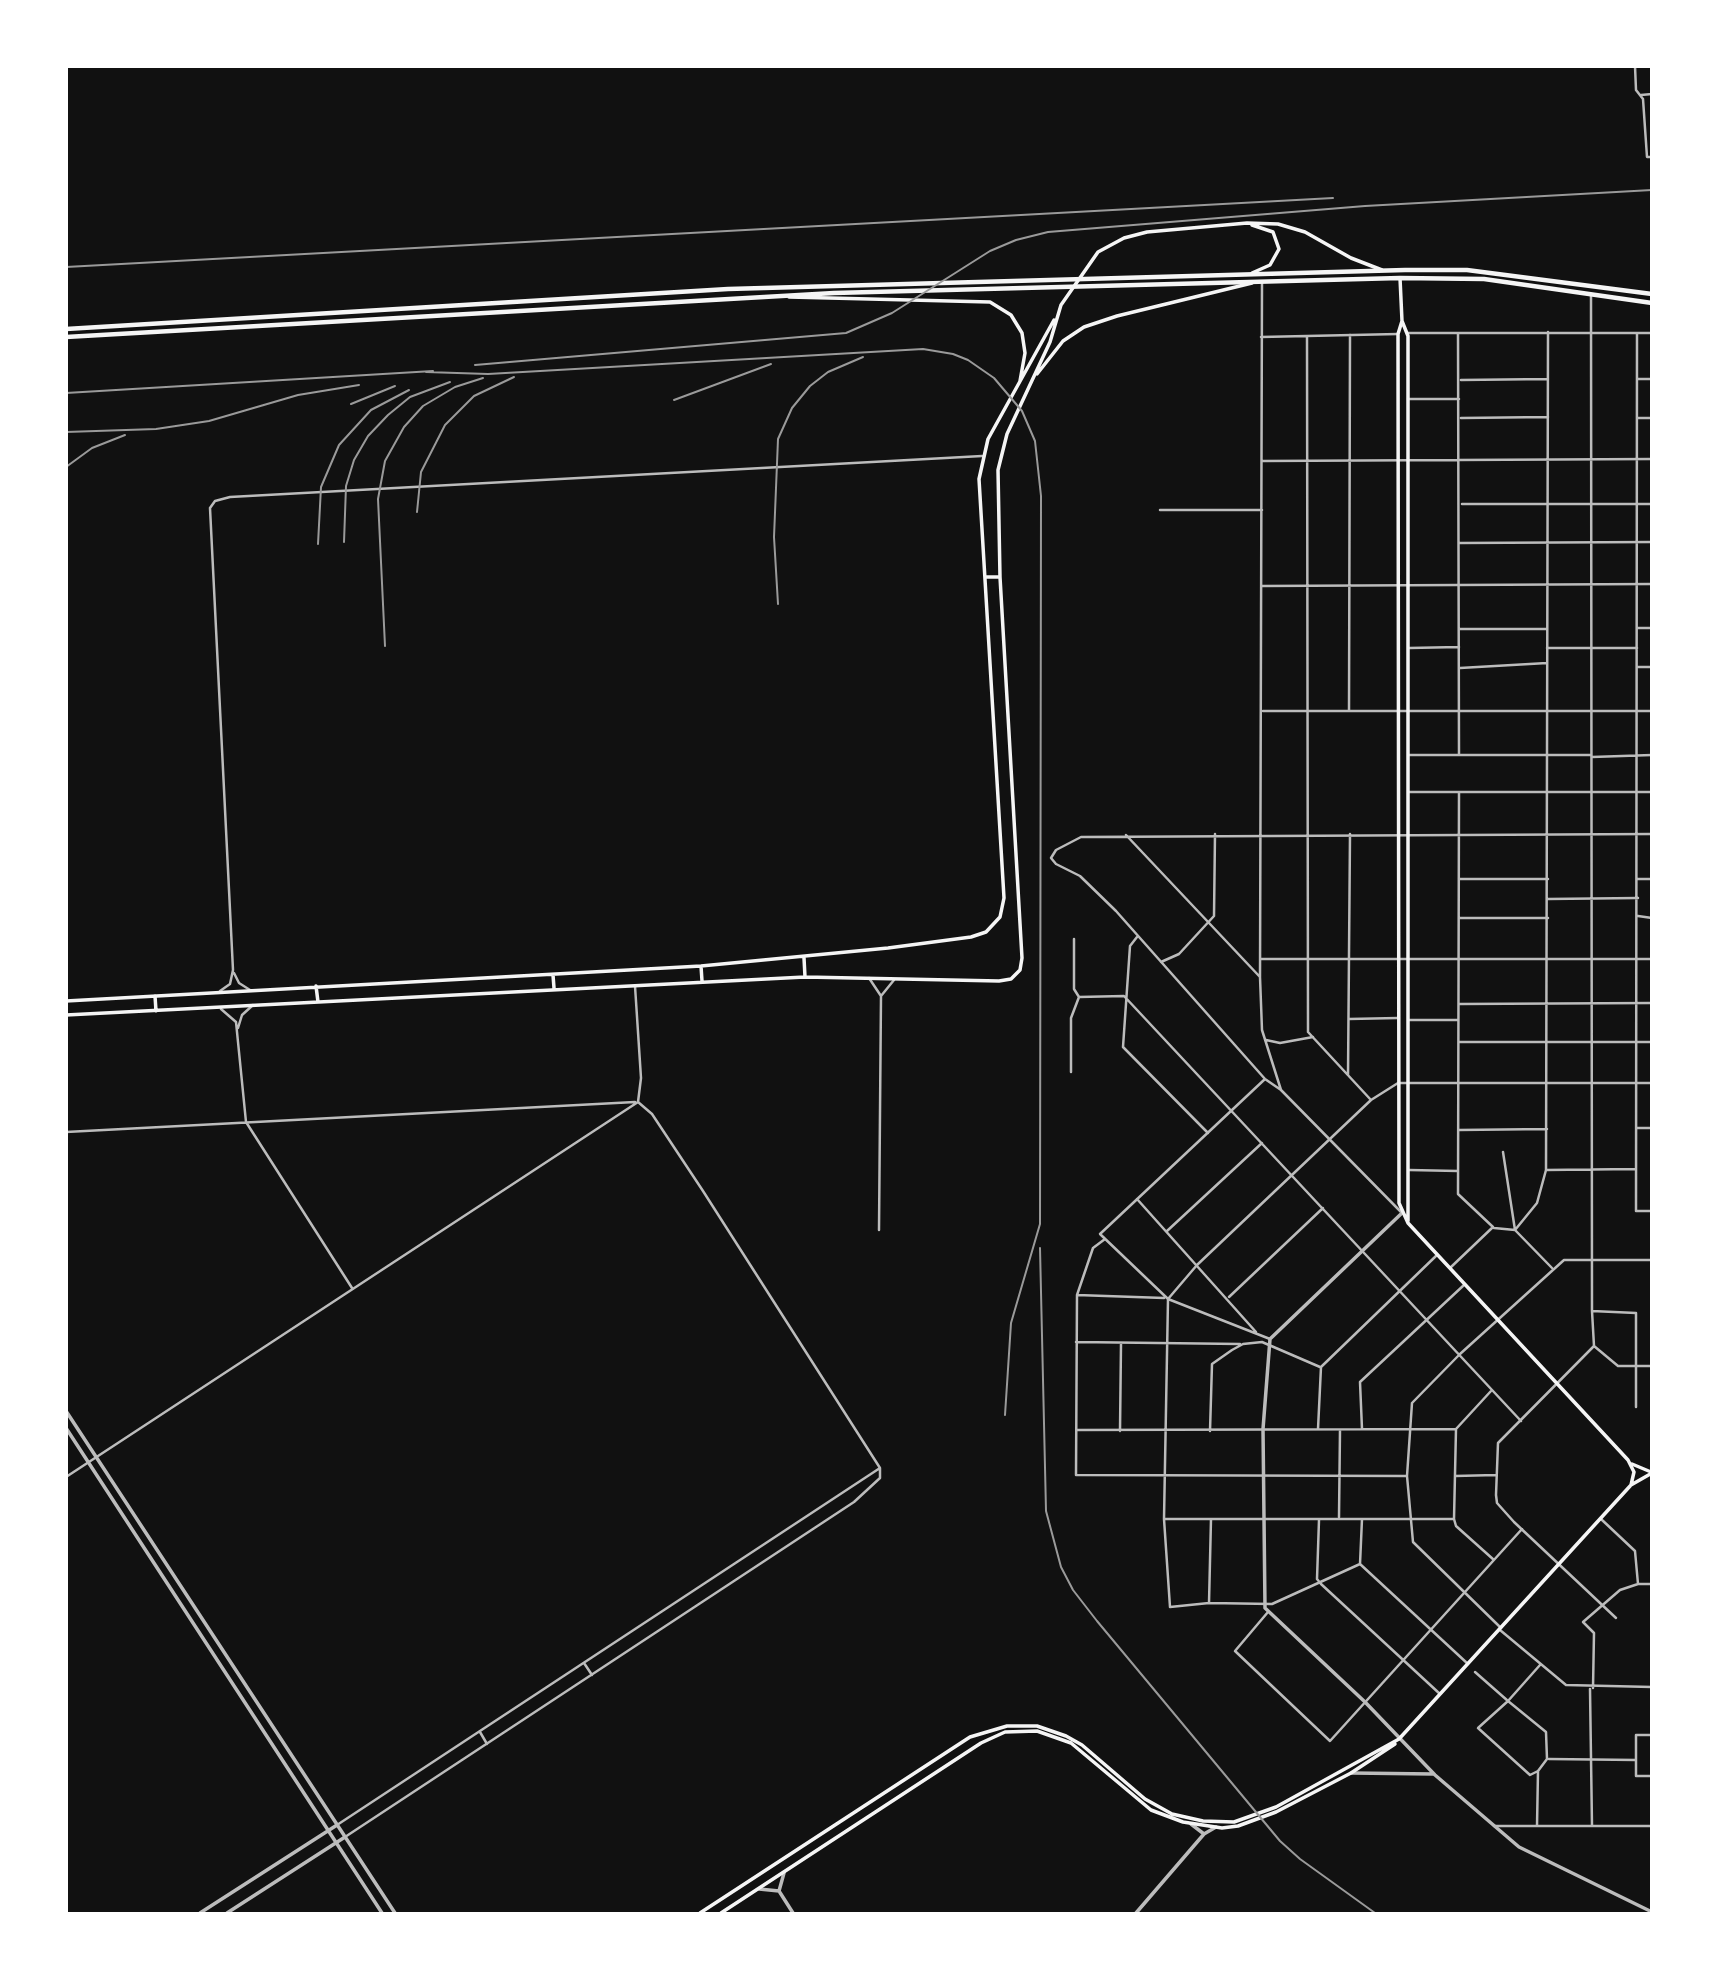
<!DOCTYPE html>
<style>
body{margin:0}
#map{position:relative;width:1718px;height:1980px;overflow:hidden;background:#111;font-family:Lato,sans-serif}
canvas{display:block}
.frame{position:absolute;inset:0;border:68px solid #fff;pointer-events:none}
</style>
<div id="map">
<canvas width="1718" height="1980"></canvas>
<div class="frame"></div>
</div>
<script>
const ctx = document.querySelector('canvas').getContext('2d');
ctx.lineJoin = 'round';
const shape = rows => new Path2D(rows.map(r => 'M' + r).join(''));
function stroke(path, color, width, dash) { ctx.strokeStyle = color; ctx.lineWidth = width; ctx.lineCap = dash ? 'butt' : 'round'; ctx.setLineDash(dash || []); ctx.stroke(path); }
stroke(shape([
 [1635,66,1636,90,1643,99,1647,157,1652,157],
 [1641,95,1652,94],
 [1262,282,1260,977,1262,1030,1281,1090],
 [1591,294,1592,1311,1594,1346,1618,1366,1652,1366],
 [1407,333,1652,333],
 [1458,333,1459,755],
 [1637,333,1636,1211,1652,1211],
 [1307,336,1308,1032,1371,1100],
 [1261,337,1398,334],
 [1637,379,1652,379],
 [1461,380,1548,379],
 [1408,399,1459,399],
 [1461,418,1548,417],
 [1637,418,1652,418],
 [1263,461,1652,459],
 [1462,504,1652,504],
 [1160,510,1262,510],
 [1460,543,1652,542],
 [1262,586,1652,584],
 [1637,628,1652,628],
 [1460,629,1547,629],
 [1409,648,1459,647],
 [1547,648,1637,648],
 [1637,667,1652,667],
 [1460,668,1547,663],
 [1263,711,1652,711],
 [1349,711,1350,335],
 [1409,755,1591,755],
 [1592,757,1652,755],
 [1409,792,1652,792],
 [1459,792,1458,1194,1493,1227],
 [1126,835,1260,977],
 [1459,879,1548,879],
 [1638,879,1652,879],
 [1548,899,1638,898],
 [1638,916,1652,918],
 [1460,918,1548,918],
 [1137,937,1130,946,1123,1047,1208,1133],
 [1260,959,1652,959],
 [1161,962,1179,954,1214,916,1215,834],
 [234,973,239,983,250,990],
 [869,978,881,996,879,1230],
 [635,986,641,1078,638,1102],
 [220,991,230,984,233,970,210,508,215,501,230,497,982,456],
 [881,996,894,980],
 [1079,997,1124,996,1521,1421],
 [1459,1004,1652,1003],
 [221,1009,236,1022,246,1122,352,1288],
 [1349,1019,1398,1018],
 [1409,1020,1458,1020],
 [238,1028,242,1015,253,1005],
 [1266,1040,1280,1043,1313,1037],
 [1459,1042,1652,1042],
 [1071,1072,1071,1018,1079,997,1074,989,1074,939],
 [1348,1075,1350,834],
 [1265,1079,1100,1234,1168,1299,1270,1339],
 [638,1102,652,1114,703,1191,880,1468],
 [1637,1128,1652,1128],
 [1459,1130,1547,1129],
 [66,1132,635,1102],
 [1503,1152,1515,1230,1552,1268],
 [1409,1170,1458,1171],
 [1546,1170,1636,1169],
 [1137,1199,1256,1332],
 [1402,1213,1281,1090,1265,1079,1116,911,1080,876,1056,864,1051,858,1056,850,1081,837,1652,834],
 [1494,1228,1515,1230],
 [1515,1230,1537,1203,1546,1170,1548,332],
 [1167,1231,1262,1143],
 [1105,1239,1093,1248,1077,1295,1076,1475,1407,1476],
 [1450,1268,1493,1227],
 [1077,1295,1164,1298],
 [1229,1297,1323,1208],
 [1592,1311,1636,1313,1636,1407],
 [1076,1342,1240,1344],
 [1594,1346,1498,1443,1496,1495,1497,1503,1514,1522,1616,1618],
 [1491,1391,1456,1429,1454,1519,1456,1526,1494,1560],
 [1318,1429,1321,1367,1437,1255],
 [1362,1429,1360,1382,1464,1285],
 [1077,1430,1456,1429],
 [1120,1431,1121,1344],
 [1210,1431,1212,1364,1232,1350,1243,1344,1262,1342,1320,1367],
 [1455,1476,1496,1475],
 [66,1477,638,1102],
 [1339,1517,1340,1430],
 [1164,1519,1454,1519],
 [1362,1519,1360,1564,1468,1664],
 [1601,1519,1635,1551,1638,1584],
 [1319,1520,1317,1579,1321,1584,1440,1694],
 [1360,1564,1272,1604,1209,1603,1170,1607,1164,1519,1168,1299,1197,1265,1371,1100,1398,1083,1652,1083],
 [1209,1603,1211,1519],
 [1268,1612,1235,1651,1330,1741,1522,1529],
 [1501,1628,1413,1542,1407,1476,1412,1403,1460,1354,1564,1260,1652,1260],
 [1500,1630,1566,1685,1652,1687],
 [584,1663,592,1675],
 [1475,1672,1508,1701,1546,1732,1547,1759,1538,1771,1530,1775,1478,1728,1508,1701,1540,1665],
 [1593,1688,1594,1633,1583,1622,1620,1590,1638,1584,1652,1584],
 [1590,1689,1592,1826],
 [480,1732,487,1744],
 [1652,1735,1636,1735,1636,1776,1652,1776],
 [1549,1759,1636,1760],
 [337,1825,880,1468],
 [1494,1826,1652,1826],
 [1537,1826,1538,1771],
 [345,1837,854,1502,880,1478,880,1468]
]), '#bcbcbc', 2.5);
stroke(shape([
 [1402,1213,1270,1339,1263,1429,1265,1608,1365,1702,1435,1775,1519,1847,1652,1912],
 [66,1411,395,1913],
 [66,1428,382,1913],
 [1351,1773,1433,1774],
 [1191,1824,1204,1834],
 [759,1889,779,1891,793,1913],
 [779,1891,784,1873],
 [200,1913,337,1825],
 [227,1913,345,1837],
 [1136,1913,1204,1834,1216,1827]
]), '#bcbcbc', 3.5);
stroke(shape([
 [1252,273,1270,265,1279,249,1273,232,1252,225],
 [1400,278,1402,321,1408,336,1408,1221],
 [789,297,990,302,1011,315,1022,333,1025,353,1020,381],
 [1402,321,1398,334,1399,1203,1408,1223,1628,1460,1634,1472,1631,1485],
 [1037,374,1063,341,1084,327,1117,316,1252,283],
 [985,577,1000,577],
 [804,958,805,977],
 [701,966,702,981],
 [553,975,554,988],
 [316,986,318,1002],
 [155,996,156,1011],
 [66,1001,701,966,888,948,971,937,986,932,1000,917,1004,898,979,479,988,439,1054,320],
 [66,1015,805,977,999,981,1011,979,1020,970,1022,958,1000,577,998,470,1007,434,1050,342,1061,305,1098,252,1124,238,1147,232,1247,223,1278,224,1305,232,1351,258,1382,270],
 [1632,1464,1651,1472],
 [700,1913,970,1737,1007,1726,1037,1726,1066,1736,1082,1745,1145,1799,1172,1814,1203,1821,1234,1822,1276,1807,1399,1739,1631,1485,1652,1473],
 [721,1913,981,1743,1005,1732,1037,1731,1071,1743,1151,1810,1183,1822,1222,1828,1238,1826,1276,1812,1351,1773,1395,1744]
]), '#f5f5f5', 3.5);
stroke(shape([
 [66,329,728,289,1405,270,1467,270,1652,294],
 [66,337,834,293,1400,278,1484,279,1652,303]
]), '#f5f5f5', 4.5);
stroke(shape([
 [66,267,1333,198],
 [475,365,846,333,892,313,990,251,1016,240,1048,232,1365,206,1652,190],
 [426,372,488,374,923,349,953,354,968,360,994,378,1022,411,1035,441,1041,496,1040,1224,1011,1323,1005,1415],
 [66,393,433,371],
 [674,400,771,364],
 [351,404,395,386],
 [66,432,156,429,209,421,298,395,359,385],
 [66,467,92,448,125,435],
 [417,512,421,472,445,425,474,396,514,377],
 [344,542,346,486,354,460,368,436,388,415,410,397,450,382],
 [318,544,321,487,339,445,371,410,409,390],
 [778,604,774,537,778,439,792,408,810,386,828,372,863,357],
 [385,646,378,499,385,461,404,427,423,406,455,387,483,378],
 [1040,1248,1046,1511,1061,1567,1073,1590,1097,1621,1280,1841,1300,1859,1375,1913]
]), '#9a9a9a', 2);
</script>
